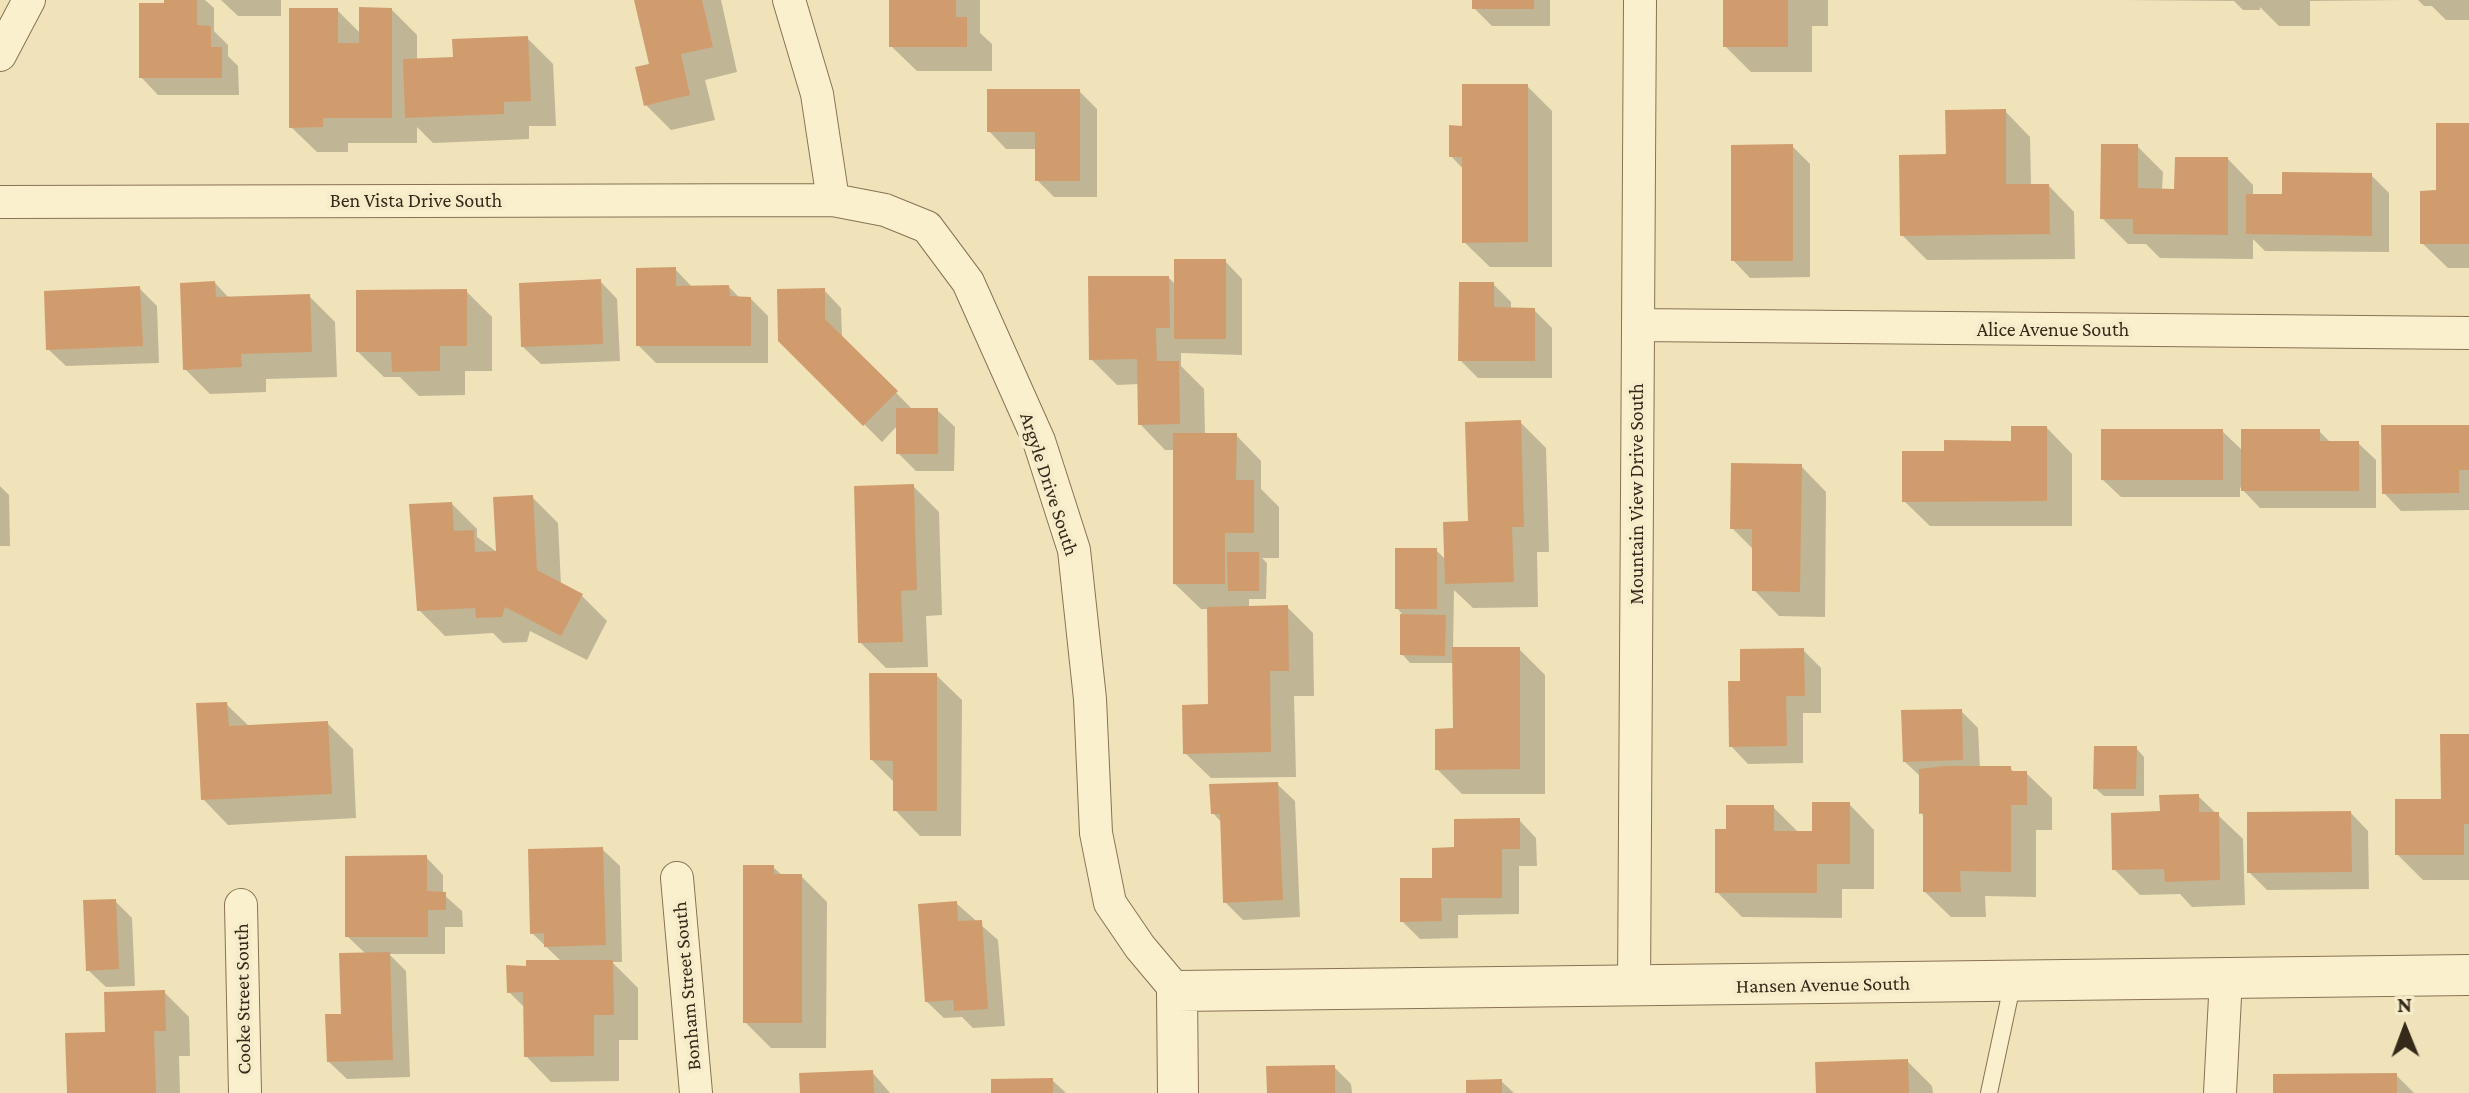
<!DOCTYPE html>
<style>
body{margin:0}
#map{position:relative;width:2469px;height:1093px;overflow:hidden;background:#f0e3ba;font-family:"Crimson Pro",serif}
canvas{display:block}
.north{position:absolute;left:2365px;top:989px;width:80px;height:80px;-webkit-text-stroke:6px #f7ecca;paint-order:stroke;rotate:359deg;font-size:22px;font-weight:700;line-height:32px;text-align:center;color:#35291a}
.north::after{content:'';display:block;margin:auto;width:28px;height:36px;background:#35291a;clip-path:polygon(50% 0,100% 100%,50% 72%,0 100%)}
</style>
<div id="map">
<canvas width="2469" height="1093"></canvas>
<div class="north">N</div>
</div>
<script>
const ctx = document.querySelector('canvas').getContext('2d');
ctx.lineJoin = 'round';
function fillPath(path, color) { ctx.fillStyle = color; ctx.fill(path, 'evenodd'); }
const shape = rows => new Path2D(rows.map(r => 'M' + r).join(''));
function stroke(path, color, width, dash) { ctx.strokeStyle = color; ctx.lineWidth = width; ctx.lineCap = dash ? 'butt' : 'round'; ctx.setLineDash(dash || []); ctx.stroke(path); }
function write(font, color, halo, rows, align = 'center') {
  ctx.font = font + ' "Crimson Pro",serif'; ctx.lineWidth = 8; ctx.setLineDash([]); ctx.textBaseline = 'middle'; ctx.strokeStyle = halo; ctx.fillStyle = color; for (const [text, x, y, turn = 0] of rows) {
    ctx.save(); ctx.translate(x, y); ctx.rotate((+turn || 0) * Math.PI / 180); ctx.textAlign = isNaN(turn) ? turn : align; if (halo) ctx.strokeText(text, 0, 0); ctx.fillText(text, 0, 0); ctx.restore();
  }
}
fillPath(shape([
 [166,0,205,0,214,8,214,31,228,45,228,56,238,66,239,95,158,95,141,77],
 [221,0,281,0,281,16,238,16],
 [636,0,721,0,737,72,705,80,715,120,671,130,646,105,651,66],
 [891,0,980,0,980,33,992,44,992,71,917,71,891,46],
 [1474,0,1550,0,1550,26,1492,26,1474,8],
 [1725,0,1828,0,1828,26,1812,26,1812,72,1751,72,1725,46],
 [2125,0,2403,0,2310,1,2310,26,2279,26,2260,7,2260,10,2243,10,2234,1],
 [2418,0,2469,0,2469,20,2446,20,2432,6,2424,6],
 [337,10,361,34,392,10,417,35,417,60,455,59,527,38,553,64,556,126,529,126,529,139,433,143,417,127,417,143,348,143,348,152,317,152,291,127],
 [1527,86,1552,111,1552,267,1490,267,1464,242,1464,170,1451,156,1464,128],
 [1079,91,1097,109,1097,197,1054,197,1037,180,1037,149,1006,149,989,131],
 [2005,111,2030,137,2031,186,2049,186,2074,212,2075,259,1927,260,1902,235,1948,156],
 [2469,125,2469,268,2448,268,2422,243,2438,192],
 [1792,146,1810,164,1810,277,1750,278,1733,260],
 [2137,146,2163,172,2162,190,2176,191,2228,159,2253,185,2253,196,2284,196,2371,175,2389,193,2389,252,2265,251,2253,239,2253,259,2160,258,2146,244,2128,244,2102,218],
 [1225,261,1242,279,1242,355,1181,353,1181,366,1204,389,1205,435,1236,435,1261,461,1261,489,1279,507,1279,558,1262,558,1267,563,1266,599,1249,599,1249,608,1288,608,1313,633,1314,696,1294,696,1296,777,1211,778,1185,753,1210,706,1209,609,1201,609,1175,584,1175,450,1165,450,1140,424,1139,384,1117,385,1091,359,1169,278,1176,285],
 [675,269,693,288,729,287,740,298,750,298,768,316,768,363,656,363,638,345],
 [600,281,617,299,620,361,541,364,523,347],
 [215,283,230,299,309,296,335,322,337,377,266,379,266,392,210,394,185,369],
 [1493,284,1511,302,1511,310,1534,310,1552,328,1552,378,1478,378,1460,360],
 [139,288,157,306,159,363,66,366,48,349],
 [824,290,841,308,842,338,913,410,937,410,955,427,954,471,916,471,898,453,898,425,882,442,780,340],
 [466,291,492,317,492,371,465,371,465,395,419,396,400,377,384,377,358,352],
 [1520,422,1546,448,1549,552,1537,552,1538,607,1473,608,1454,590,1453,649,1519,649,1545,675,1545,794,1462,794,1437,769,1455,730,1455,663,1410,663,1402,654,1402,614,1397,608,1436,550,1446,560,1470,523],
 [2469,427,2469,510,2401,511,2384,493],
 [2047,428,2072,454,2072,526,1930,526,1904,501],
 [2222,431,2243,451,2319,431,2331,443,2358,443,2376,460,2376,508,2260,508,2240,487,2240,497,2121,497,2103,480],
 [1801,466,1826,492,1825,617,1779,616,1754,590,1754,550,1732,528],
 [0,486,9,495,10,546,0,546],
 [913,486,939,512,942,615,926,616,928,667,886,668,860,642],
 [532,497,558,523,561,585,582,596,607,621,587,660,530,631,527,642,503,643,493,633,445,636,419,610,452,504,477,529,477,537,498,553],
 [1803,650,1821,668,1821,713,1803,713,1803,763,1748,764,1731,746,1742,683],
 [936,675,962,700,961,836,920,836,895,810,895,783,872,760],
 [226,704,250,727,327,723,353,749,356,818,228,825,203,799],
 [1961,711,1978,728,1980,769,2010,768,2015,773,2026,773,2052,798,2052,830,2036,830,2036,897,1985,896,1986,917,1951,917,1925,892,1925,817,1921,813,1921,777,1904,761],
 [2469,736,2469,880,2423,880,2397,854,2443,801],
 [2136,748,2144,757,2144,796,2104,796,2095,788],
 [1277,784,1295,801,1300,917,1243,920,1225,902,1222,823,1213,813],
 [2198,796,2243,839,2245,905,2192,907,2180,894,2140,895,2114,869,2162,813],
 [1849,804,1874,830,1874,889,1842,889,1842,918,1742,917,1717,892,1728,831,1773,807,1799,833,1814,833],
 [2351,813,2368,831,2369,889,2267,890,2249,872],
 [1519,820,1536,838,1537,866,1519,866,1519,914,1458,915,1458,938,1420,939,1402,921,1456,849],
 [602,849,620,866,622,962,612,962,638,988,638,1040,619,1040,619,1081,551,1082,526,1056,525,1008,509,992,528,968,562,962,532,933],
 [426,857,443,875,443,894,462,911,463,927,445,927,445,954,389,954,406,971,410,1077,347,1079,329,1062,366,954,347,936],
 [773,867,783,876,801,876,827,902,826,1048,771,1048,745,1022],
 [115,901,132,918,135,986,106,987,88,970],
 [956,903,998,940,1005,1026,973,1028,962,1017,944,1018,926,1001],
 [164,992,189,1017,190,1056,179,1056,180,1093,69,1093,107,1034],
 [1907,1061,1932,1086,1933,1093,1818,1093],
 [1334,1067,1351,1084,1352,1093,1269,1093],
 [872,1072,890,1093,802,1093],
 [2396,1075,2414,1093,2275,1093],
 [1052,1080,1066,1093,993,1093],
 [1501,1081,1514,1093,1468,1093]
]), '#0003');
fillPath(shape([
 [164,0,197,0,197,25,211,26,211,47,222,47,222,78,139,78,139,3,164,3],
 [634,0,702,0,713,47,681,54,690,95,644,106,635,67,649,64],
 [889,0,956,0,956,17,967,17,967,47,889,47],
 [1472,0,1534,0,1534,9,1472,9],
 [1723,0,1788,0,1788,47,1723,47],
 [359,7,392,8,392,118,323,118,323,127,289,128,289,8,338,8,338,43,359,43],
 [528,36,531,101,504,102,504,114,405,118,403,59,453,57,452,39],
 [1462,84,1528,84,1528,242,1462,243,1462,157,1449,157,1449,125,1462,126],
 [987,89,1080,89,1080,181,1035,181,1035,132,987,132],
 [2006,109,2006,184,2049,184,2050,234,1900,236,1899,155,1946,154,1945,110],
 [2436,123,2469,123,2469,244,2420,244,2420,191,2436,190],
 [1793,144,1793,261,1731,261,1731,145],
 [2101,144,2138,144,2138,188,2174,189,2175,157,2228,157,2228,235,2133,234,2133,219,2100,219],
 [2282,172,2372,173,2372,236,2246,234,2246,194,2282,194],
 [1174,259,1226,259,1226,339,1174,339],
 [676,267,676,286,729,285,730,296,751,297,751,346,636,346,636,268],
 [1088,276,1169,276,1170,328,1156,328,1157,361,1179,361,1180,424,1138,425,1137,359,1089,360],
 [601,279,603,344,521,347,519,283],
 [215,281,216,297,310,294,312,352,241,354,242,367,183,370,180,283],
 [1459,282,1494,282,1494,307,1535,308,1535,361,1458,361],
 [140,286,143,346,46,350,44,291],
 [825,288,825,319,898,391,863,426,778,341,777,289],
 [467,289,467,346,440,346,440,371,392,372,391,352,356,352,356,290],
 [896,408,938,408,938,454,896,454],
 [1521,420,1524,527,1512,527,1514,582,1445,584,1443,522,1468,521,1465,422],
 [2381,425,2469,425,2469,470,2459,470,2459,493,2382,494],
 [2011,426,2047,426,2047,501,1902,502,1902,451,1944,451,1944,440,2011,441],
 [2101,429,2223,429,2223,480,2101,480],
 [2241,429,2320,429,2320,441,2359,441,2359,491,2241,491],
 [1173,433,1237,433,1236,480,1254,480,1254,533,1225,533,1225,584,1173,584],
 [1731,463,1802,464,1800,592,1752,591,1752,529,1730,529],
 [914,484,917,590,901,591,903,642,858,643,854,486],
 [533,495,537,570,583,594,561,636,505,607,502,617,476,618,475,608,417,611,409,504,452,502,454,531,474,530,475,552,496,551,493,497],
 [1395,548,1437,548,1437,609,1395,609],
 [1227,552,1259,552,1259,591,1228,591],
 [1288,605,1289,671,1270,671,1271,752,1183,754,1182,705,1208,704,1207,607],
 [1400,614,1446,615,1445,656,1400,655],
 [1452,647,1520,647,1520,769,1435,770,1435,729,1453,728],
 [1804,648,1805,696,1786,696,1787,746,1729,747,1728,681,1740,681,1740,649],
 [869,673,937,673,937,811,893,811,893,761,870,760],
 [227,702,229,726,328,721,332,794,201,800,196,703],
 [1962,709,1963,760,1903,762,1901,710],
 [2440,734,2469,734,2469,824,2464,824,2464,855,2395,855,2395,799,2441,799],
 [2094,746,2137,746,2136,789,2093,789],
 [1944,766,2011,766,2011,771,2027,771,2027,805,2011,805,2011,872,1960,871,1961,892,1923,892,1923,813,1919,814,1919,769],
 [1278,782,1283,900,1223,903,1220,814,1211,814,1209,784],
 [2199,794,2199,812,2219,812,2220,880,2165,882,2164,869,2112,870,2111,813,2160,811,2159,795],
 [1812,802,1850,802,1850,864,1817,864,1817,893,1715,893,1715,829,1726,829,1726,805,1774,805,1774,831,1812,831],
 [2351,811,2352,872,2247,873,2247,812],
 [1520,818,1520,849,1502,849,1502,898,1441,898,1442,921,1400,922,1400,878,1432,878,1432,848,1454,847,1454,819],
 [603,847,606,945,544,947,544,933,530,934,528,849],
 [427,855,427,891,446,892,446,910,428,910,428,937,345,937,345,856],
 [743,865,774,865,774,874,802,874,802,1023,743,1023],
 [116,899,119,969,86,971,83,900],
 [957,901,958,921,982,920,988,1009,954,1011,953,1000,925,1002,918,904],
 [390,952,393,1060,327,1062,325,1014,341,1014,339,953],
 [526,960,613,960,614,1015,594,1015,594,1056,524,1057,523,992,507,993,506,965,526,966],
 [165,990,166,1031,154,1031,156,1093,67,1093,65,1033,105,1032,104,992],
 [1908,1059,1909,1093,1816,1093,1815,1062],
 [1335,1065,1335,1093,1267,1093,1266,1066],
 [873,1070,874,1093,800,1093,799,1073],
 [2397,1073,2397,1093,2273,1093,2273,1074],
 [1053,1078,1053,1093,991,1093,991,1079],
 [1502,1079,1502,1093,1466,1093,1466,1080]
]), '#d09c6e');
const service = shape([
 [1989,1093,2013,981]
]);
const minor = shape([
 [789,0,817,94,833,200,885,210,927,227,968,282,1039,441,1074,550,1090,699,1096,833,1110,903,1140,947,1177,991],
 [0,55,29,0],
 [0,202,833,200],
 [1638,325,2469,333],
 [677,878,696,1093],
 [241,905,245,1093],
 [1634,988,1640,0],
 [2220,1093,2226,978]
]);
const tertiary = shape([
 [1178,1093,1177,991,2469,975]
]);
stroke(service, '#877254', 18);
stroke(minor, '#877254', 34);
stroke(tertiary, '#877254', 42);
stroke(service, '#fbf0cd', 16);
stroke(minor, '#fbf0cd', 32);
stroke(tertiary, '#fbf0cd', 40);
write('20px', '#35291a', '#f7ecca', [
 ["Ben Vista Drive South",416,201],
 ["Alice Avenue South",2053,330],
 ["Argyle Drive South",1049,484,72],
 ["Mountain View Drive South",1637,494,-90],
 ["Hansen Avenue South",1823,985,-1],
 ["Bonham Street South",687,986,-95],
 ["Cooke Street South",243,999,-91]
]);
</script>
